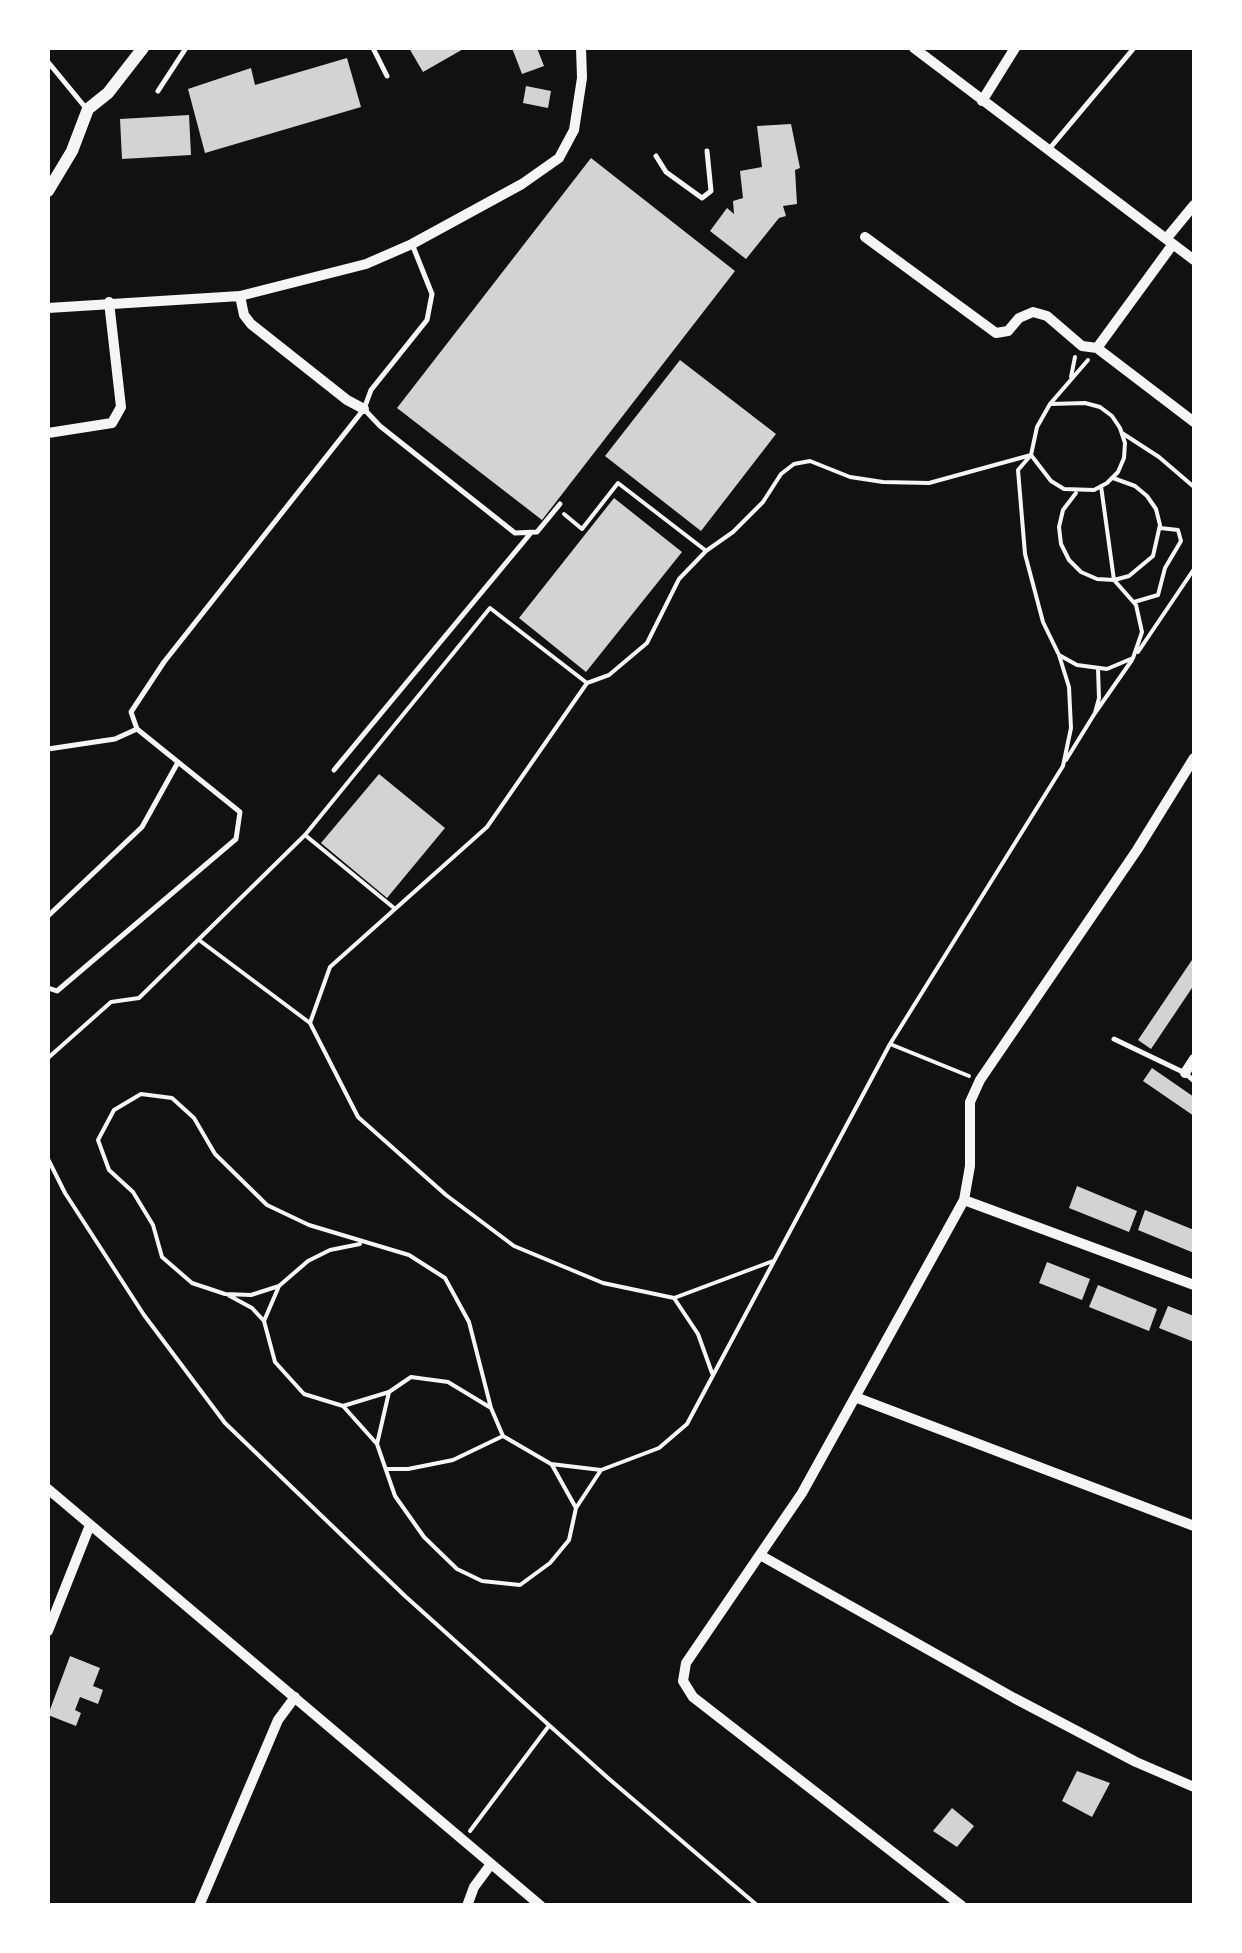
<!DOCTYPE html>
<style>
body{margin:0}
#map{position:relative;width:1242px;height:1953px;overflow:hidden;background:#111;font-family:Helvetica,sans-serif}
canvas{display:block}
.frame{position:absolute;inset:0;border:50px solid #fff;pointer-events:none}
</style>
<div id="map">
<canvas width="1242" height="1953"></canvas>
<div class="frame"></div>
</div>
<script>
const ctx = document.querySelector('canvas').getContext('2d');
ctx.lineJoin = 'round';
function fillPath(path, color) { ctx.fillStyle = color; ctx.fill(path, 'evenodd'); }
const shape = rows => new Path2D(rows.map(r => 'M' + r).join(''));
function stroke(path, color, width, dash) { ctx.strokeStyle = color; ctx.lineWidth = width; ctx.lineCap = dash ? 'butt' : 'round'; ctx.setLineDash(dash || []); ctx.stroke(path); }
fillPath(shape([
 [409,48,465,48,423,72],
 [512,48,537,48,544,66,522,74],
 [347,58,361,107,205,153,188,89,251,68,255,85],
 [526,86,551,91,548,108,523,103],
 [189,115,191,155,122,159,120,119],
 [791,124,800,168,795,170,797,204,783,206,786,216,779,218,746,259,710,231,727,208,734,214,733,201,743,198,740,171,762,167,757,126],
 [591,158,735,271,542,520,397,408],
 [680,360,776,434,701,531,605,456],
 [614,498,682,552,586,672,519,618],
 [379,774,445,828,387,898,321,843],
 [1194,957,1194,985,1151,1049,1138,1040],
 [1152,1068,1194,1097,1194,1116,1143,1081],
 [1077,1186,1137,1211,1129,1232,1069,1208],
 [1145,1210,1194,1230,1194,1253,1138,1230],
 [1047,1262,1090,1279,1082,1300,1039,1283],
 [1098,1285,1157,1309,1149,1331,1089,1307],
 [1168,1306,1194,1316,1194,1342,1159,1328],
 [70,1656,100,1668,93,1686,103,1690,98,1704,80,1697,75,1710,81,1713,76,1726,48,1715],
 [1077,1771,1110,1783,1092,1817,1062,1801],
 [952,1808,974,1826,957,1847,933,1831]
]), '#d3d3d3');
stroke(shape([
 [1071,377,1075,357],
 [1122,433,1159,457,1194,487],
 [1076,493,1063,510,1059,527,1061,544,1069,560,1081,572,1097,579,1114,580,1129,576,1153,556,1160,525,1156,509,1147,496,1135,486,1113,478],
 [564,514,582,529,618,483,705,550],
 [1134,602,1158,595,1165,568,1181,541,1178,530,1160,528],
 [1138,652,1194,569],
 [1059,655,1077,665,1107,669,1133,658,1142,632,1136,605,1114,580,1101,486],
 [1095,713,1132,660],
 [1066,760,1095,713,1099,698,1098,669],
 [305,835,394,908],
 [199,940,310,1023,330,967,487,827,587,683,609,675,647,643,679,579,706,551,733,532,763,502,781,474,794,464,810,461,850,477,883,482,929,483,1031,455,1037,427,1050,404,1088,360],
 [310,1023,358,1117,446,1195,514,1246,603,1283,674,1298,773,1261],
 [890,1044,969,1076],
 [48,1058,111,1002,139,998,305,835,490,608,587,683],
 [48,1159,65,1193,144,1315,225,1423,405,1596,608,1778,758,1906],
 [360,1244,330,1250,308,1261,279,1286,264,1321,275,1362,304,1394,343,1406,389,1392,411,1377,448,1382,491,1408],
 [279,1286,251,1295,225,1294,192,1283,162,1257,153,1225,133,1192,109,1170,98,1140,114,1110,141,1094,172,1098,194,1118,215,1154,267,1205,309,1225,409,1255,445,1278,469,1322,491,1408,503,1436,551,1464,601,1470],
 [228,1295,252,1308,264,1321],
 [674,1298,698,1334,712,1373],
 [343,1406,377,1444,395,1496,424,1537,457,1569,482,1581,520,1585,550,1563,569,1540,576,1508,601,1470,659,1448,687,1424,890,1044,1063,766,1071,728,1069,687,1059,655,1043,622,1025,554,1018,470,1031,455,1051,481,1064,489,1094,490,1107,483,1118,472,1124,458,1125,443,1120,428,1112,416,1100,407,1085,403,1050,404],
 [377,1444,389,1392],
 [552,1465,576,1508],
 [386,1469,408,1469,453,1460,503,1436],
 [470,1831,548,1727]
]), '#f5f5f5', 4);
stroke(shape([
 [373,48,387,76],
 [48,62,85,107],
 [158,91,186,48],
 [1050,148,1134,48],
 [656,156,666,172,702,198,711,191,707,151],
 [364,409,380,426,515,533,537,532,560,504],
 [48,749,115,739,137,729],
 [334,770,530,534],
 [48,916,142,827,177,764],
 [48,988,57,991,236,839,240,812,137,729,131,712,164,662,364,409,371,390,427,320,432,294,412,244],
 [1114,1039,1185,1073,1194,1081]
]), '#f5f5f5', 5);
stroke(shape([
 [914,48,1194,260],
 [982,101,1015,48],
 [865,237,996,333,1008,331,1019,318,1033,312,1047,316,1082,346,1097,348,1194,422],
 [1166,239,1194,205],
 [240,296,244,315,251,324,347,400,364,409],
 [48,308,240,296,366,264,412,244,522,184,559,158,574,130,582,78,581,48],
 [1097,348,1173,244],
 [48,433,112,423,121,407,109,302],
 [1185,1073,1194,1059],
 [964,1200,1194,1285],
 [855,1397,1194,1526],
 [48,1489,541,1906],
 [760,1555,1014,1698,1136,1762,1194,1787],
 [48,1631,90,1525],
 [199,1906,278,1720,295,1697],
 [467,1906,474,1887,491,1864],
 [962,1906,693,1697,683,1681,686,1663,802,1493,964,1200,970,1166,970,1102,980,1080,1137,850,1194,758]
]), '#f5f5f5', 10);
stroke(shape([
 [48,191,72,151,88,109,108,93,143,48]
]), '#f5f5f5', 12);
</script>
